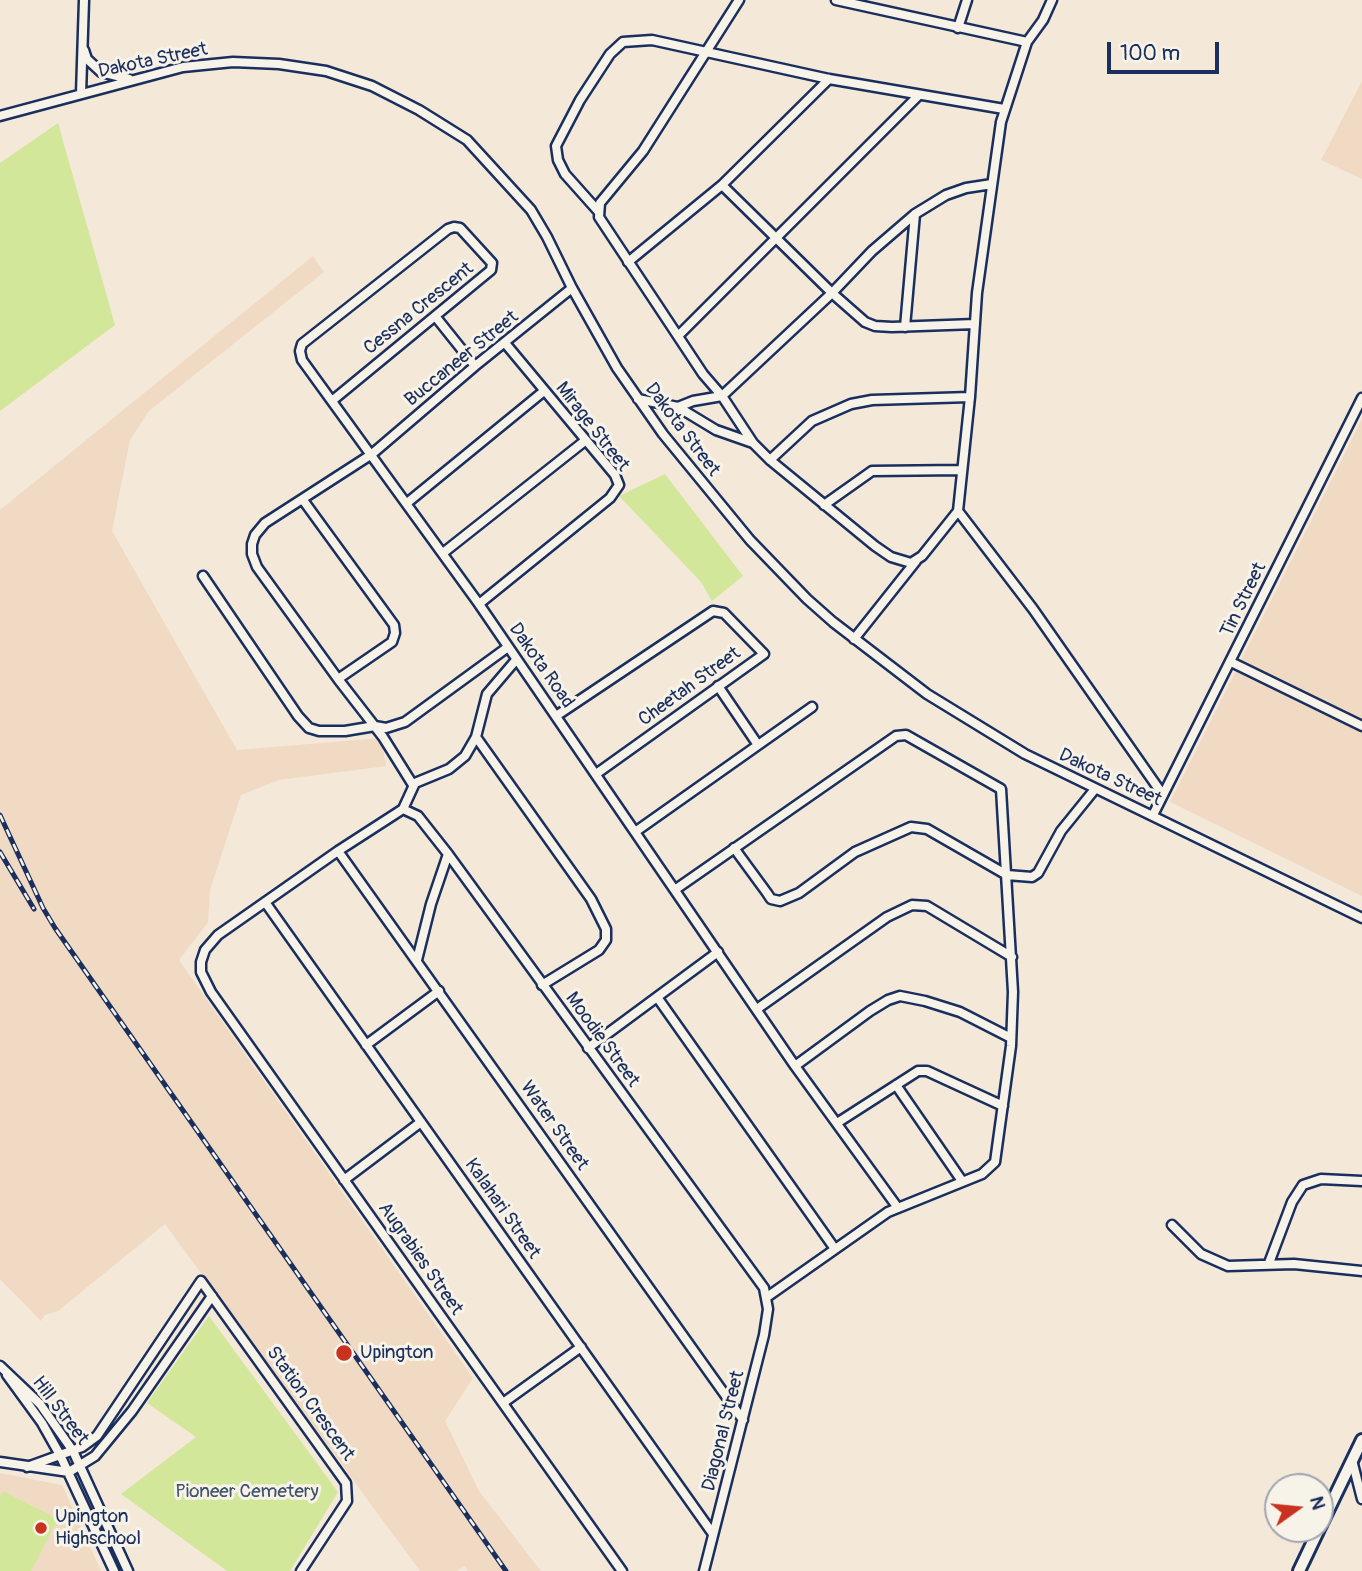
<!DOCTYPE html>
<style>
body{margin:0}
#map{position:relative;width:1362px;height:1571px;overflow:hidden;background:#f4e8d8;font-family:Pangolin,sans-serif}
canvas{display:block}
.north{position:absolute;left:1264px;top:1473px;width:70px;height:70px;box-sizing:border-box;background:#f7f3e8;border:2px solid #9fa5b1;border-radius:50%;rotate:75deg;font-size:19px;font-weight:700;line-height:28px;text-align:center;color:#1b2f5e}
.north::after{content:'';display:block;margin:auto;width:24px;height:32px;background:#c8321e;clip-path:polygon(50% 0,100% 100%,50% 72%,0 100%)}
.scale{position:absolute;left:1107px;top:42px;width:112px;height:32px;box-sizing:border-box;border:4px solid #1b2f5e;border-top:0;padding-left:9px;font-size:21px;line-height:24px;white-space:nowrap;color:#1b2f5e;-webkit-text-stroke:5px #f7f3e8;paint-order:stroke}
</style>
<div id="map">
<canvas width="1362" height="1571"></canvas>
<div class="north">N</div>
<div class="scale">100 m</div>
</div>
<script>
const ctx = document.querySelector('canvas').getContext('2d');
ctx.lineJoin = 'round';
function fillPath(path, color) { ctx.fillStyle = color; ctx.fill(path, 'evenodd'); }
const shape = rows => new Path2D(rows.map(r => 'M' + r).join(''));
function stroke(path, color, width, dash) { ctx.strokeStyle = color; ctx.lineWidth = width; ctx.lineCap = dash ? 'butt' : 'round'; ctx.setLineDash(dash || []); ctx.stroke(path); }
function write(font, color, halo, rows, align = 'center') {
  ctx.font = font + ' Pangolin,sans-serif'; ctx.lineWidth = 6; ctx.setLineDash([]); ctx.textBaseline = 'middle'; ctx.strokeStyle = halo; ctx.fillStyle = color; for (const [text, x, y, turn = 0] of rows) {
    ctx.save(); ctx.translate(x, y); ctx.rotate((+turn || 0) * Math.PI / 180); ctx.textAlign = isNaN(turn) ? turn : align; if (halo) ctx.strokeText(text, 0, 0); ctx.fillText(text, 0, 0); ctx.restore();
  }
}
fillPath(shape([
 [1362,81,1362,179,1321,160],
 [313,256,324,272,149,411,130,440,112,531,237,750,381,738,386,766,279,780,241,795,210,890,208,922,179,960,473,1378,445,1421,479,1491,541,1571,468,1571,464,1566,457,1571,420,1571,165,1224,58,1311,45,1315,41,1321,0,1279,0,510],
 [1362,419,1362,896,1170,802],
 [0,1473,62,1485,101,1571,0,1571]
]), '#f0dac4');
fillPath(shape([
 [58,123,115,325,0,411,0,163],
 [665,474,743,576,712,601,701,582,619,496],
 [209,1316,338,1492,290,1571,227,1571,121,1494,196,1437,147,1403],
 [3,1491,58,1519,31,1571,0,1571,0,1496]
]), '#d3e79b');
const minor = shape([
 [739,0,643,151,600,203,599,217,703,374,722,396,753,443,770,460,875,546,891,557,911,563,922,556,958,511,970,397,977,293,1001,122,1027,42,1043,20,1052,0],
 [836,0,1027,42],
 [958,28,967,0],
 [84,50,87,59,101,72,129,79],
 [81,94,84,0],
 [0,116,183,67,233,62,279,64,326,71,372,86,419,110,467,140,531,210,547,237,572,288,617,368,663,434,750,540,807,599,833,622,927,694,1025,754,1362,918],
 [722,185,832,293,865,322,875,326,892,327,975,324],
 [598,211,565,174,558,160,556,146,580,100,610,54,623,42,652,40,829,79,1004,109],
 [628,262,722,185,829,79],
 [435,316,475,366],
 [905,327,915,214],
 [678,336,919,95],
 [638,399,678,407,716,430,753,443],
 [333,400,491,270,492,263,460,228,454,227,448,229,302,344,300,351,302,360,479,604,795,1066,898,1208],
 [678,407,693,401,722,396,832,293,872,251,915,214,946,195,966,188,992,184],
 [770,460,812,421,851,404,872,400,970,397],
 [303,500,394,625,395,633,392,642,338,679],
 [407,503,544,391],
 [824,505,872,471,961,470],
 [958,511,1033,609,1163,795],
 [443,553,586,440],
 [203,576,298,716,309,728,319,731,345,731,375,726,386,728,405,722,508,647],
 [479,604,610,498,619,485,615,475,505,343],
 [854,639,916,561],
 [1231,662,1362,726],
 [718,686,758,745],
 [556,716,713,611,724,613,764,654,596,774],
 [476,737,591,899,606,929,606,940,599,950,542,985],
 [413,785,383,737,338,679,257,567,252,554,252,544,255,535,265,523,372,454,475,366,572,288],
 [403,809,338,851,218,935,205,950,201,962,201,972,211,992,622,1571],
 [403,809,418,816,448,854,764,1288,768,1309,764,1335,704,1571],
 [403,809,415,783,449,769,465,756,476,737,487,694,516,660],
 [1153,815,1362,398],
 [635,832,812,707],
 [734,848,767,893,771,899,780,901,799,893,855,852,911,827,927,829,1007,875,1032,877,1038,873,1061,831,1095,789],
 [338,851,743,1420],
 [676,889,896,736,906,735,1001,789,1013,992,1011,1046,995,1162,982,1174,888,1212,767,1297],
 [265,902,713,1534],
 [417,960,431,904,448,854],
 [657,997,835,1249],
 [757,1009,887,917,912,905,927,906,1012,957],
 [366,1045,439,991],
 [588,1048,718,952],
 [795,1066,870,1011,888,1000,900,996,925,1001,960,1012,1011,1038],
 [896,1085,962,1181],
 [837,1123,918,1071,927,1071,1003,1106],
 [344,1180,421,1122],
 [1172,1225,1201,1254,1228,1266,1294,1264,1362,1271],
 [1269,1263,1292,1202,1303,1185,1321,1179,1362,1181],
 [0,1366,40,1404,73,1451,128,1571],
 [7,1375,42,1423,60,1455,114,1571],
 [503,1403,581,1347],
 [1352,1460,1362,1499],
 [0,1462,69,1472,95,1456,132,1411,212,1296],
 [27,1467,82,1447,97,1436,201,1281,346,1483,347,1501,301,1571]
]);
const major = shape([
 [1320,1527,1362,1440],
 [1299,1571,1319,1529]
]);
stroke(minor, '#1b2f5e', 13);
stroke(major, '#1b2f5e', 16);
stroke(minor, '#f7f3e8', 8);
stroke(major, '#f7f3e8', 10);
const rail = shape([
 [0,815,43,908,55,928,506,1571],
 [0,852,34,909]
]);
stroke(rail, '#1b2f5e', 5);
stroke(rail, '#f7f3e8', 2.5, [8]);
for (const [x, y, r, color] of [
 [344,1353,9,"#c8321e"],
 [41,1528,7,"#c8321e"]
]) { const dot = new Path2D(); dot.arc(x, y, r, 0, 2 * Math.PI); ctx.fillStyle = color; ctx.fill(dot); stroke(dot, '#f7f3e8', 2.5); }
write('19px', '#1b2f5e', '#f7f3e8', [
 ["Dakota Street",153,61,-12],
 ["Cessna Crescent",419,309,-39],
 ["Buccaneer Street",462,359,-39],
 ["Mirage Street",592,427,52],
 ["Dakota Street",682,430,53],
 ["Tin Street",1244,600,-64],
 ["Dakota Road",541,666,55],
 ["Cheetah Street",690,687,-36],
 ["Dakota Street",1110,778,25],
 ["Moodie Street",602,1040,54],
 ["Water Street",554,1126,55],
 ["Kalahari Street",502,1209,55],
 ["Augrabies Street",420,1259,55],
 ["Station Crescent",310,1404,54],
 ["Hill Street",60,1411,53],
 ["Diagonal Street",724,1431,-76]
]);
write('19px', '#1b2f5e', '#f7f3e8', [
 ["Upington",360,1353],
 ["Upington",55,1517],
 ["Highschool",55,1539]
], 'left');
write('19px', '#40546a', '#f7f3e8', [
 ["Pioneer Cemetery",247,1492]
]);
</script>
